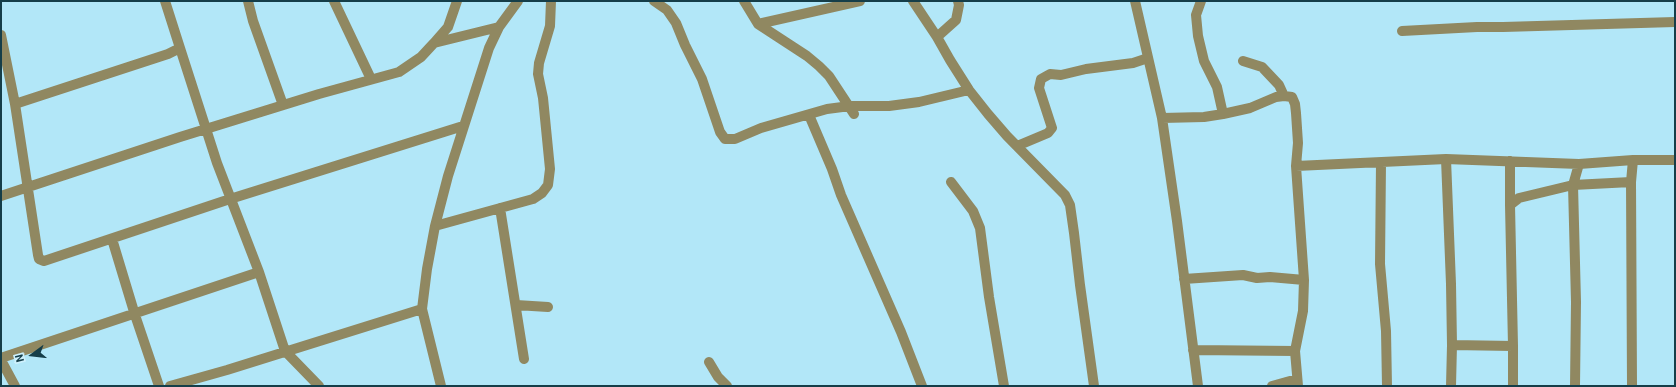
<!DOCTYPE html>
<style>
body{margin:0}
#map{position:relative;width:1676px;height:387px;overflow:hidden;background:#b2e7f8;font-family:Roboto,sans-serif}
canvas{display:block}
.frame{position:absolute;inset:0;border:2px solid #153e49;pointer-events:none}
.north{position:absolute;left:12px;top:335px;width:40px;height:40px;-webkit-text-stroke:3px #cef1fd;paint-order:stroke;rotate:255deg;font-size:11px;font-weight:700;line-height:16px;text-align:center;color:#153e49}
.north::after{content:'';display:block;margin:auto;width:14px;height:18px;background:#153e49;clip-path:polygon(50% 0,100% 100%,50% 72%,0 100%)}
</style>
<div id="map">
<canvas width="1676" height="387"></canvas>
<div class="frame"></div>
<div class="north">N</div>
</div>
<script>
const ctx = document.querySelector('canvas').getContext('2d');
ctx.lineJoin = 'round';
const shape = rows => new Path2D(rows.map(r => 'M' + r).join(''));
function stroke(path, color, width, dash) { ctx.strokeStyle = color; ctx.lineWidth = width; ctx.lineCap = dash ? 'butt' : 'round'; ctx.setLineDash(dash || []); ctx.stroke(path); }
stroke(shape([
 [165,1,180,48],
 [248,1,253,21,283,105],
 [334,1,371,79],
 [654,1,667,10,676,23,685,45,702,79,720,132,725,139,735,139,761,128,827,109,850,106,889,106,919,102,969,90],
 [744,1,758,24,807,56,819,66,829,76,854,114],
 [913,1,937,37,950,60,969,90,988,114,1007,136,1065,195,1070,205,1074,233,1080,285,1094,386],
 [1135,1,1162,118,1177,221,1198,386],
 [1201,1,1196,15,1198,36,1204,61,1217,87,1223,114,1250,108,1276,97,1284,96,1292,97,1295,104,1296,113,1298,143,1296,166,1446,159,1579,164,1633,160,1675,160],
 [758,24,860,1],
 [1402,31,1477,27,1503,27,1675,22],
 [1,35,15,104,38,255,39,259,44,261,230,199,463,126],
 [937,37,956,20,959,5,958,1],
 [434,43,448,27,457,1],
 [1243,61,1262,67,1279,85,1284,96],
 [15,104,168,54,180,48,217,163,259,272,285,351,319,386],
 [809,115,832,169,841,195,901,332,922,386],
 [1162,118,1204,117,1223,114],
 [1017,146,1048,133,1052,128,1039,88,1041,79,1050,74,1061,75,1086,69,1133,63,1148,58],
 [1446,159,1451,284,1452,345,1451,386],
 [1381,163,1380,264,1386,331,1387,386],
 [1296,166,1304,280,1303,311,1295,351,1298,386],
 [951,182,973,211,980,228,989,297,1004,386],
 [1,196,180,137,319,94,399,72,421,57,434,43,499,27],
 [1510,205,1510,161],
 [500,208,524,359],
 [435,226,533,199,542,193,548,185,550,169,543,98,538,74,539,63,550,26,551,1],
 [112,239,135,315,159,386],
 [1184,279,1243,275,1257,278,1270,277,1304,280],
 [516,305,548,307],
 [1452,345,1513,346],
 [1193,350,1295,351],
 [1,358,259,272],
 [1,360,15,386],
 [709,362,718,377,727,386],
 [170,386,227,370,422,309],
 [441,386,422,309,427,269,435,226,448,176,489,48,499,27,518,1],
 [1272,386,1297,379],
 [1513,386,1513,346,1510,205,1519,198,1573,185,1631,182],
 [1575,386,1576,302,1573,185,1579,164],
 [1632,386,1631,182,1633,160]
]), '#908861', 10);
</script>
